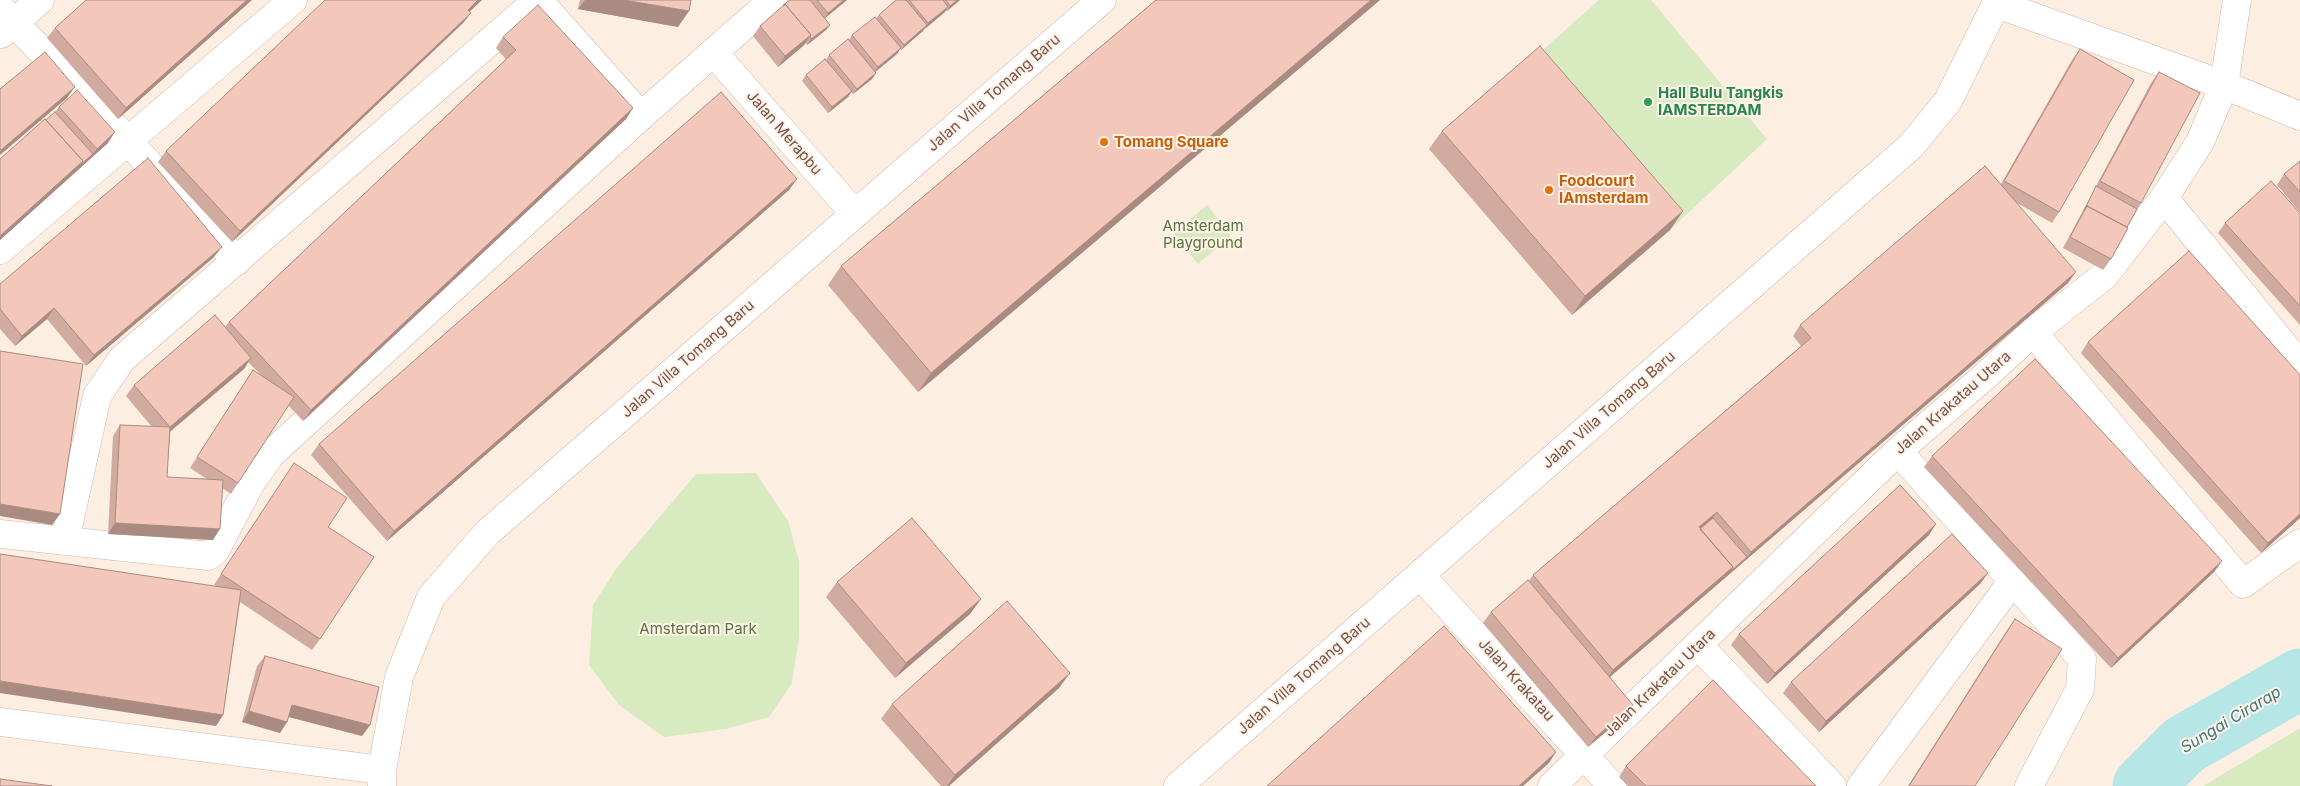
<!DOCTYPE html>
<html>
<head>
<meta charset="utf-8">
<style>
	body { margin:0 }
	canvas { display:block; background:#fdeee2 }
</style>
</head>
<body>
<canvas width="2300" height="786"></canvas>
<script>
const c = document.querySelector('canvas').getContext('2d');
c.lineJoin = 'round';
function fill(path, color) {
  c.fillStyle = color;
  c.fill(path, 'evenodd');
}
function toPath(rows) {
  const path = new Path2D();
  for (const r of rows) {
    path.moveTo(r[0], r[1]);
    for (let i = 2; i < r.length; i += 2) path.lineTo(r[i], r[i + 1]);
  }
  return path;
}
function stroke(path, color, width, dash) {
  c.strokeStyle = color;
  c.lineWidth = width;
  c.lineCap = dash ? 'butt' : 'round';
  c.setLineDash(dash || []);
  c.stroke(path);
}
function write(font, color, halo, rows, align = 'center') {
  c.font = font + ' Inter,sans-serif';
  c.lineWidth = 4;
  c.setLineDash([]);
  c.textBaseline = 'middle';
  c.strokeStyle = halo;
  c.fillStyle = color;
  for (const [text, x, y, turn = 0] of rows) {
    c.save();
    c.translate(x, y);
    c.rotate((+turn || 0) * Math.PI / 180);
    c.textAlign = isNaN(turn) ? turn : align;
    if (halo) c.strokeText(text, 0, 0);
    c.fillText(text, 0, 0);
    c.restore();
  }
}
fill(toPath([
	[1599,0,1651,0,1767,139,1670,230,1527,64],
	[1207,205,1231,236,1198,264,1173,233],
	[756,473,788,521,799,561,799,637,792,683,769,717,725,729,664,737,619,705,589,665,593,605,618,566,696,474],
	[2300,728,2300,786,2203,786]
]), '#d8eac0');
stroke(toPath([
	[2143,786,2184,745,2300,679]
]), '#b6e7e6', 61);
const minor = toPath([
	[538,0,641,116],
	[1997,4,2224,85,2300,116],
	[0,8,129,142,237,261],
	[1,34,40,0],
	[713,52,855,214],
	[2164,198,2300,365],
	[0,250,293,0],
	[2033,332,2243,584,2300,543],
	[1898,451,2082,659,2080,689,2029,786],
	[0,534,208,556,215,551,250,484,271,454,641,116,773,0],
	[65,541,97,396,122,359,538,0],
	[1420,575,1612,786],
	[1699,646,1832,786],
	[0,722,382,770],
	[382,786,382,770,399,677,431,597,488,532,1102,0],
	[1178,786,1911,146,1948,101,1998,0],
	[1552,786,1898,451,1984,377,2033,332,2105,275,2164,198,2200,142,2224,85,2237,0],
	[1861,786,2012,582]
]);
stroke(minor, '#d0b6ac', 29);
stroke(minor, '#fff', 28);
fill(toPath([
	[86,0,252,0,118,119,47,38,55,28],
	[580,0,691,0,678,27,578,9],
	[790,0,847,0,825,18,830,25,826,30,807,45,806,43,803,46,778,67,753,36,760,26],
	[896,0,960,0,947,11,946,10,924,29,923,31,899,50,897,54,875,72,876,73,872,79,853,94,851,92,848,97,828,113,802,81,806,75,826,60,829,55,849,40,852,35,876,18,879,15],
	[1156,0,1380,0,918,392,828,285,841,266],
	[470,12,471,13,463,23,232,242,158,162,166,151],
	[503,37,633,108,626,119,303,421,288,405,231,494,222,488,213,540,108,534,113,436,120,425,152,427,126,396,134,385,225,327,229,322,506,59,496,48],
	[248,362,262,376,253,370,190,468,207,479,167,477,170,432,244,369],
	[2080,49,2059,212,2052,223,2017,203,2068,283,1610,677,1626,715,1588,747,1483,623,1491,612,1529,581,1533,575,1801,346,1793,336,1800,325,2001,184,2072,60],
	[2159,72,2141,203,2137,209,2111,259,2103,270,2063,248,2151,83],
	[59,107,108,143,0,240,46,120,55,112],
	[1442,131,1683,211,1670,230,1572,315,1429,149],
	[2300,161,2300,212,2277,185,2284,174],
	[797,179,789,190,387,541,311,455,319,444],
	[2300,213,2300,325,2218,233,2225,223],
	[214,257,86,366,47,319,15,346,0,329,0,284],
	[2088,342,2300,375,2300,518,2261,553,2081,353],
	[1932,456,2222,561,2214,572,2111,668,1924,467],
	[294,463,328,527,320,639,312,650,240,602,223,715,216,726,216,586,214,585],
	[1929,535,1767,684,1731,645,1739,634],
	[1988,573,1980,584,1819,732,1783,693,1791,682],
	[837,582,981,599,970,614,895,678,826,597],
	[2015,619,1975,786,1908,786,2007,630],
	[265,656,370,725,362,736,289,717,287,722,280,733,242,722,257,666],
	[1059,688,949,786,941,786,881,719,892,704],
	[1626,766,1816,786,1628,786,1619,777]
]), '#d1ab9f');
fill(toPath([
	[247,0,252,0,118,119,126,108],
	[478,0,482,0,460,21,468,10],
	[585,0,623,0,689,11,678,27,578,9],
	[844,0,847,0,824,19,828,13],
	[957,0,960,0,947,11,950,6],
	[1371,0,1380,0,918,392,931,373],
	[948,7,945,12,925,29,928,23],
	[471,13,463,23,232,242,240,231],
	[830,25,826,30,807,45,811,39],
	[927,25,923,31,900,51,904,45],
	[811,35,803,46,778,67,785,56],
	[901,48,897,54,874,73,878,67],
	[876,73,872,79,853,94,857,89],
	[75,87,67,98,0,155,0,151,1,150],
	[852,91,848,97,828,113,832,107],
	[633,108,626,119,303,421,311,410],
	[115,132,108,143,0,240,0,236,83,161,93,154,97,149],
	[797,179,789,190,387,541,394,531],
	[1683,211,1670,230,1572,315,1585,296],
	[222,247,214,257,86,366,94,355],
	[2076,272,2068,283,1605,681,1613,670,1733,567,1747,557,1751,552],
	[54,308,47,319,15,346,22,336],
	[251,358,244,369,162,438,170,427],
	[0,504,60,514,52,525,0,516],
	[1717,512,1709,523,1697,534,1699,527],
	[2300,514,2300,518,2261,553,2268,543],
	[115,523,220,529,213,540,108,534],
	[1936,524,1929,535,1767,684,1775,673],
	[2222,561,2214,572,2111,668,2118,658],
	[1988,573,1980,584,1819,732,1826,721],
	[981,599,970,614,895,678,906,663],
	[1070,673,1059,688,949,786,947,786,955,775],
	[0,681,223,715,216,726,0,693],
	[292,705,370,725,362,736,285,716],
	[1633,705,1626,715,1588,747,1596,737],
	[249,711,287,722,280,733,242,722],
	[1556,752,1549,763,1523,786,1519,786]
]), '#aa8b82');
const building = toPath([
	[86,0,247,0,126,108,55,28,86,0],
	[325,0,478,0,468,10,471,13,240,231,166,151,325,0],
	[623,0,691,0,689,11,623,0],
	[790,0,810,0,830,25,811,39,810,37,811,35,785,4,784,6,783,5,790,0],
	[817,0,844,0,828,13,817,0],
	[896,0,906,0,927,25,904,45,879,15,896,0],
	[909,0,943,0,948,7,928,23,909,0],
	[946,0,957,0,950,6,946,0],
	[1156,0,1371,0,931,373,841,266,1156,0],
	[785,4,811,35,785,56,760,26,785,4],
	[538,5,633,108,311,410,229,322,516,50,503,37,538,5],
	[875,17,901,48,878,67,852,35,875,17],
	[848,39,876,73,857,89,829,55,848,39],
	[1540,46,1683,211,1585,296,1442,131,1540,46],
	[2080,49,2134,80,2059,212,2004,181,2080,49],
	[45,52,75,87,1,150,0,149,0,89,45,52],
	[825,59,852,91,832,107,806,75,825,59],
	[2159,72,2200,93,2141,203,2100,181,2159,72],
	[77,90,115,132,97,149,59,107,77,90],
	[721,92,797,179,394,531,319,444,721,92],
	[55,112,93,154,79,166,83,161,46,120,55,112],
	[45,119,83,161,0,236,0,159,45,119],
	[148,158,222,247,94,355,54,308,22,336,0,309,0,284,148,158],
	[2300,161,2300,192,2284,174,2300,161],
	[1985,166,2076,272,1751,552,1717,512,1699,527,1733,567,1613,670,1533,575,1811,338,1800,325,1985,166],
	[2271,181,2300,213,2300,306,2225,223,2271,181],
	[2096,186,2137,209,2127,227,2087,206,2084,211,2096,186],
	[2087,206,2128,228,2111,259,2070,237,2087,206],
	[2189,251,2300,375,2300,514,2268,543,2088,342,2189,251],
	[215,315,251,358,170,427,134,385,215,315],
	[0,351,83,364,60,514,0,504,0,351],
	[2035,359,2222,561,2118,658,1932,456,2035,359],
	[253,370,294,397,238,483,197,457,253,370],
	[120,425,170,427,167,477,223,480,220,529,115,523,120,425],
	[294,463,347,498,328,527,374,557,320,639,221,574,294,463],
	[1900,485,1936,524,1775,673,1739,634,1900,485],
	[912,518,981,599,906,663,837,582,912,518],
	[1713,518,1747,557,1730,572,1733,567,1700,529,1713,518],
	[1952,534,1988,573,1826,721,1791,682,1952,534],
	[0,554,241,590,223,715,0,681,0,554],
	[1528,580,1633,705,1596,737,1491,612,1528,580],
	[1007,601,1070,673,955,775,892,704,1007,601],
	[2015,619,2062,649,1975,786,1909,786,2015,619],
	[1444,626,1556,752,1519,786,1267,786,1444,626],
	[265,656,379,687,370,725,292,705,287,722,249,711,265,656],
	[1713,680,1816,786,1646,786,1626,766,1713,680],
	[0,779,52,786,0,786,0,779]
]);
fill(building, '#f3c7b9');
stroke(building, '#aa8b82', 1);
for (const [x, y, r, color] of [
	[1648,102,5,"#2e9e5b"],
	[1104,142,5,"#e8710a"],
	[1549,190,5,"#e8710a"]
]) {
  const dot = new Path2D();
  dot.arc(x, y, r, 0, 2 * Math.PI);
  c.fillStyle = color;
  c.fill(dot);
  stroke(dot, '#fff3e9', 2);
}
write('15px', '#755148', '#fff3e9', [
	["Jalan Villa Tomang Baru",994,93,-41],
	["Jalan Merapbu",784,133,49],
	["Jalan Villa Tomang Baru",688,359,-41],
	["Jalan Krakatau Utara",1953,403,-41],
	["Jalan Villa Tomang Baru",1609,410,-41],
	["Jalan Villa Tomang Baru",1304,676,-41],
	["Jalan Krakatau",1516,680,48],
	["Jalan Krakatau Utara",1660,683,-44]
]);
write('bold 15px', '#27864d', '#fff3e9', [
	["Hall Bulu Tangkis",1658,93],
	["IAMSTERDAM",1658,110]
], 'left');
write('bold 15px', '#c56008', '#fff3e9', [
	["Tomang Square",1114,142],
	["Foodcourt",1559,181],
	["IAmsterdam",1559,198]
], 'left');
write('15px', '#57753d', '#fff3e9', [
	["Amsterdam",1203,226],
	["Playground",1203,243],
	["Amsterdam Park",698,629]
]);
write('italic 16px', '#3c7a7b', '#fff3e9', [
	["Sungai Cirarap",2231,720,-31]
]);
</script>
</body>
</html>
